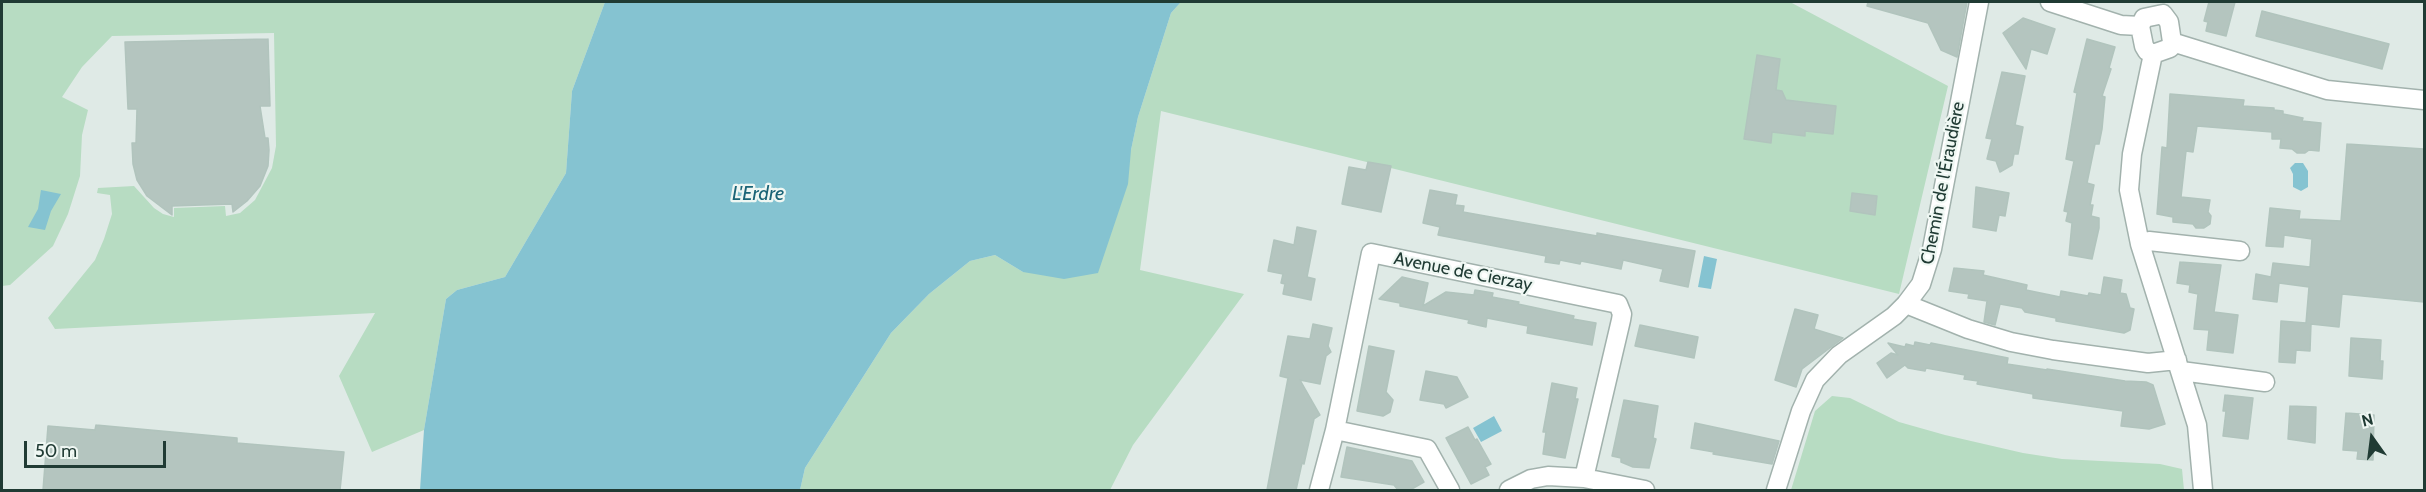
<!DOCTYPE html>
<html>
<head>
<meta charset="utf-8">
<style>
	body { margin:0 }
	#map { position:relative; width:2426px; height:492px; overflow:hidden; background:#dfeae6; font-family:Cabin,sans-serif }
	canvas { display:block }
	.frame { position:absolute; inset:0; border:3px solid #203b34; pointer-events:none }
	.north { position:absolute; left:2342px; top:408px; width:60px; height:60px; -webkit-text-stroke:4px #eff7f3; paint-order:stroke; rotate:346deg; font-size:16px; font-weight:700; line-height:24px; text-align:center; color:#203b34 }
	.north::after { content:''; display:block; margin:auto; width:21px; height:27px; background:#203b34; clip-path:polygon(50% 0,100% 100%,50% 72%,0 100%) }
	.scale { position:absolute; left:24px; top:441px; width:142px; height:27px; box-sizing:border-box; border:3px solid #203b34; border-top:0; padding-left:8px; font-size:18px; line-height:21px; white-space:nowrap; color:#203b34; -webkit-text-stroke:4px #eff7f3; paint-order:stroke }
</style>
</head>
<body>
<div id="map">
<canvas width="2426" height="492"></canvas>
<div class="frame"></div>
<div class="north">N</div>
<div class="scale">50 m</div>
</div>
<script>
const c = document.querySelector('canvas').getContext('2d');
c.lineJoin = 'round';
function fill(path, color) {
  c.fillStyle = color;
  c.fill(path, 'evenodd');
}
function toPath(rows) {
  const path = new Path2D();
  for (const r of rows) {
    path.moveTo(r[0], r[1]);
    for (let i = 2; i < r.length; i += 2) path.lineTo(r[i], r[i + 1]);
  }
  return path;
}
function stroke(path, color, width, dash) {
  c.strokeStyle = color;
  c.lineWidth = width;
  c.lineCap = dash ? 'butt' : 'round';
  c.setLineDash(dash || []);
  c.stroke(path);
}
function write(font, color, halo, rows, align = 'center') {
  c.font = font + ' Cabin,sans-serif';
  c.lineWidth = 4.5;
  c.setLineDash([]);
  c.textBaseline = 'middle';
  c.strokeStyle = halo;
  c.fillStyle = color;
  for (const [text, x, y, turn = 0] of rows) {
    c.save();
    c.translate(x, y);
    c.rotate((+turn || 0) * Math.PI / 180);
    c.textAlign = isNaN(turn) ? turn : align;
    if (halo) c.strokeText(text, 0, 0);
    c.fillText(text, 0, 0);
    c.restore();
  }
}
fill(toPath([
	[2,2,605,2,572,91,566,173,505,277,457,290,446,299,424,430,372,452,339,376,375,313,55,329,48,318,95,260,104,239,112,214,110,195,97,193,98,188,134,186,154,208,163,214,174,217,174,208,225,206,226,216,240,213,255,200,272,168,276,146,274,33,112,36,82,67,62,97,88,110,82,135,80,176,68,214,53,246,10,285,2,286],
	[1181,2,1790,2,1948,86,1899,294,1161,111,1140,270,1244,294,1133,445,1110,490,800,490,805,468,891,333,929,294,970,261,995,255,1023,272,1131,150,1138,117,1171,13],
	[1832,396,1850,398,1899,422,1945,435,2023,453,2062,459,2160,464,2182,469,2184,490,1791,490,1815,411]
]), '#b7dcc2');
fill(toPath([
	[605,2,1181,2,1171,13,1138,117,1131,150,1128,184,1098,273,1064,279,1023,272,995,255,970,261,929,294,891,333,805,468,800,490,420,490,424,430,446,299,457,290,505,277,566,173,572,91],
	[2295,163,2303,163,2308,171,2308,187,2301,191,2293,187,2293,174,2290,168],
	[41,190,61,194,51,211,45,230,28,227,38,209],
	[1704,256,1717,259,1711,289,1698,287],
	[1494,416,1502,431,1481,442,1473,428]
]), '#85c3d1');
const building = toPath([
	[1868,2,1967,2,1957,57,1941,50,1928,23,1867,6,1868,2],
	[2209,2,2235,2,2226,36,2206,31,2208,22,2204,21,2209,2],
	[2262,11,2389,44,2382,69,2256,36,2262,11],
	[2023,18,2055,29,2047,54,2031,49,2026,69,2003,33,2023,18],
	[268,39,270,106,260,106,265,138,268,138,269,150,268,166,260,186,247,201,233,212,232,204,172,206,172,215,147,196,137,180,133,164,132,143,136,143,137,109,128,109,125,42,268,39],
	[2087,39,2115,47,2109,68,2111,69,2102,96,2105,97,2102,129,2099,144,2095,144,2087,183,2094,185,2090,205,2093,205,2091,216,2099,218,2099,228,2092,259,2069,255,2072,223,2066,221,2068,212,2064,211,2074,161,2066,159,2077,93,2074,92,2087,39],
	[1757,55,1780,59,1776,90,1782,91,1786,100,1836,106,1833,134,1805,131,1805,136,1772,132,1771,143,1744,139,1757,55],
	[2002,72,2025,76,2015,125,2023,127,2018,154,2014,154,2012,165,2000,172,1996,161,1987,159,1992,139,1986,138,2002,72],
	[2170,94,2244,100,2243,106,2274,108,2274,110,2283,111,2283,114,2303,118,2302,121,2321,123,2319,151,2309,150,2305,153,2297,153,2292,149,2280,148,2281,139,2272,139,2272,132,2197,126,2193,152,2186,151,2181,197,2210,200,2208,212,2211,216,2210,224,2204,228,2196,228,2193,224,2173,222,2173,217,2157,214,2162,147,2167,148,2170,94],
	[2347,144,2424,149,2424,302,2342,294,2339,327,2311,324,2310,351,2296,350,2295,363,2279,362,2281,321,2306,323,2309,287,2279,283,2277,302,2253,299,2256,274,2271,277,2273,263,2310,267,2312,239,2284,235,2283,247,2266,246,2270,208,2300,211,2299,219,2341,221,2347,144],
	[1368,162,1391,166,1381,212,1342,204,1349,167,1366,170,1368,162],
	[1976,187,2009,193,2005,216,1999,215,1996,231,1973,227,1976,187],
	[1430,190,1457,195,1455,205,1464,206,1463,212,1597,236,1597,233,1695,251,1688,287,1660,281,1663,269,1623,260,1621,269,1581,261,1580,264,1560,260,1559,264,1545,262,1546,256,1438,235,1440,227,1423,223,1430,190],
	[1852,193,1877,196,1875,215,1850,211,1852,193],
	[1297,227,1316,231,1307,277,1315,279,1311,300,1283,294,1285,284,1281,283,1283,274,1268,271,1274,240,1294,245,1297,227],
	[2180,262,2221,265,2214,312,2238,315,2233,353,2207,350,2209,330,2194,329,2198,294,2189,292,2190,285,2177,283,2180,262],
	[1954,268,1984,271,1983,275,2027,285,2026,290,2060,297,2061,291,2088,296,2089,293,2101,295,2104,277,2122,280,2120,293,2126,294,2130,308,2134,309,2130,330,2124,333,2056,321,2056,318,2025,312,2022,308,2000,304,1995,325,1984,322,1987,301,1968,298,1969,294,1949,291,1954,268],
	[1402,277,1428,283,1423,306,1446,292,1474,295,1475,290,1493,293,1492,297,1519,302,1518,304,1574,316,1573,319,1596,323,1592,345,1527,333,1528,326,1487,318,1486,327,1468,323,1469,320,1400,306,1400,303,1379,299,1402,277],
	[1795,309,1818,315,1814,329,1843,338,1802,369,1796,387,1775,380,1795,309],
	[1313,324,1332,328,1328,346,1331,352,1326,356,1320,384,1300,380,1320,415,1314,419,1304,464,1302,463,1296,490,1267,490,1288,378,1280,376,1288,336,1310,339,1313,324],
	[1640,325,1698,337,1694,358,1635,346,1640,325],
	[2351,338,2381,340,2380,361,2383,361,2382,379,2349,376,2351,338],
	[1915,342,1930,345,1931,343,2008,358,2007,364,2047,370,2047,369,2125,381,2146,382,2153,385,2165,424,2149,429,2121,426,2123,411,2033,398,2033,394,1977,384,1978,381,1964,379,1965,375,1926,368,1925,371,1908,368,1905,365,1887,378,1877,363,1891,353,1898,355,1888,343,1905,347,1906,344,1914,346,1915,342],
	[1369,346,1394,351,1386,392,1393,400,1390,412,1383,416,1357,411,1369,346],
	[1426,371,1457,377,1468,397,1446,408,1444,404,1420,400,1426,371],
	[1552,383,1577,388,1575,399,1578,399,1565,458,1543,454,1546,432,1543,432,1552,383],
	[2225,395,2253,398,2248,439,2223,436,2226,411,2223,411,2225,395],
	[1624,400,1658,406,1653,438,1656,439,1649,468,1633,467,1621,462,1621,458,1612,456,1624,400],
	[2290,406,2316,407,2315,443,2288,439,2290,406],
	[2346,413,2374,415,2373,460,2357,459,2358,451,2343,450,2346,413],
	[1695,423,1779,441,1772,464,1713,454,1714,452,1691,448,1695,423],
	[96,425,237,438,237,443,344,452,340,490,43,490,48,426,95,430,96,425],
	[1468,427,1475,440,1477,439,1491,464,1485,467,1489,475,1471,484,1446,438,1468,427],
	[1347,447,1412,461,1424,482,1410,490,1398,490,1394,485,1341,477,1347,447]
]);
fill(building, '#b4c5bf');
stroke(building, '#b1c4bd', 1.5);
const minor = toPath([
	[2050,2,2121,25,2140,26],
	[2163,14,2169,22,2172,42,2170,48,2153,54,2147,51,2144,46,2140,26,2144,18,2163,14],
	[2172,42,2327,90,2424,100],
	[2153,54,2132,154,2129,190,2140,244,2197,425,2203,490],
	[2140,244,2149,241,2240,251],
	[1906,304,1968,329,2011,342,2053,350,2148,363,2177,360],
	[2181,371,2265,382],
	[1335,430,1427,449,1450,490],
	[1319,490,1335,430,1371,253,1618,304,1622,314,1621,320,1584,478],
	[1509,490,1531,479,1548,476,1584,478,1645,490],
	[1776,490,1801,411,1815,380,1839,355,1894,316,1906,304,1921,284,1932,249,1979,2]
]);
stroke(minor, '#a2b2ad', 21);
stroke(minor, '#fff', 18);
write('18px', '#203b34', '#eff7f3', [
	["Chemin de l'Éraudière",1943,183,-79],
	["Avenue de Cierzay",1463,272,11]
]);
write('italic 20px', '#1a6477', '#eff7f3', [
	["L'Erdre",758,194]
]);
</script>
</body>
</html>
